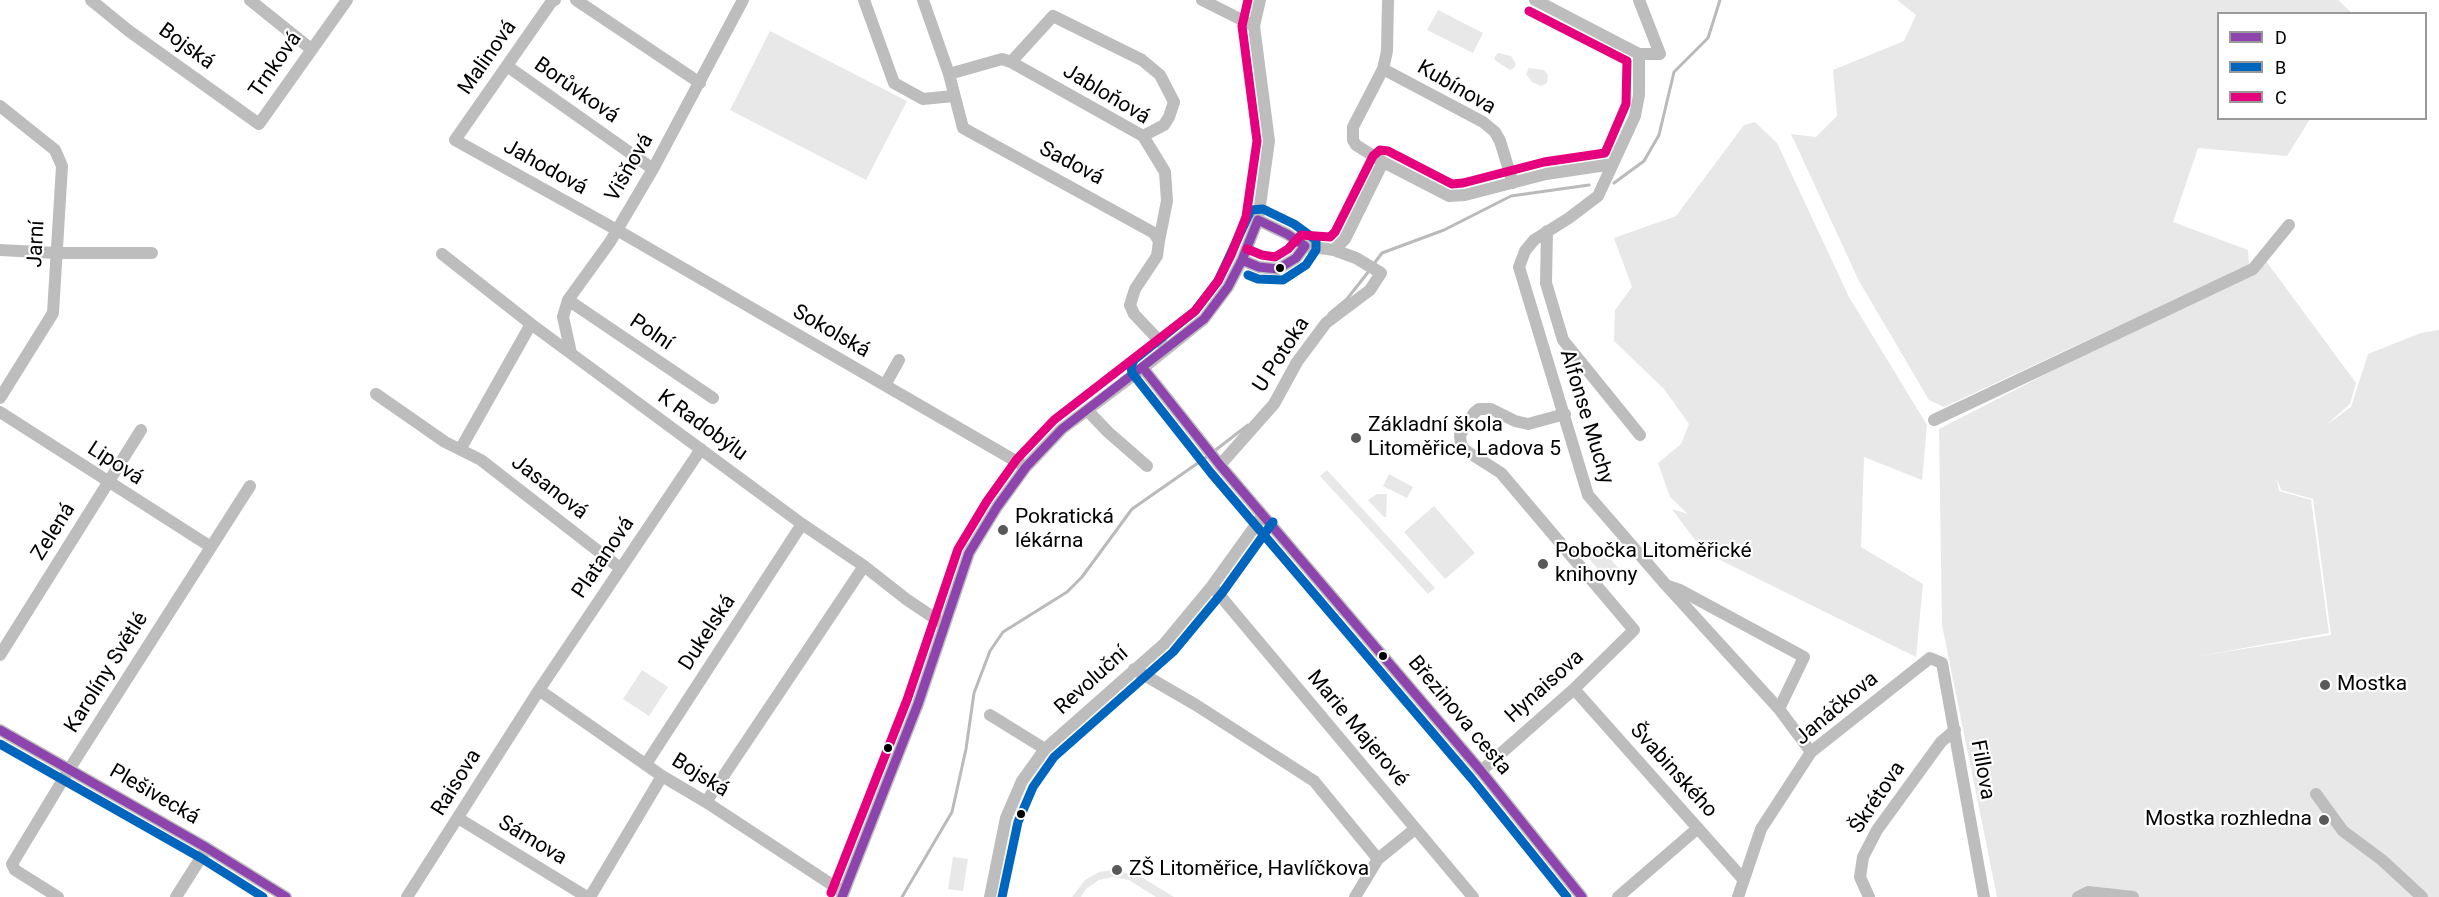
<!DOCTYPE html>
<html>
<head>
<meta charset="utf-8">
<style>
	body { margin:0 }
	#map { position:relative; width:2439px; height:897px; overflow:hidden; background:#fff; font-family:Roboto,sans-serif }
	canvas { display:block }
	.legend { position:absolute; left:2217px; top:12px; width:210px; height:108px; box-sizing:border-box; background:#fff; border:2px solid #999; margin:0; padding:8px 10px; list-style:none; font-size:18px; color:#000 }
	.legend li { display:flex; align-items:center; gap:12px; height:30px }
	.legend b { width:30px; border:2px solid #999 }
</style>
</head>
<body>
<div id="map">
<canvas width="2439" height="897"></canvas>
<ul class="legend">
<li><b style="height:8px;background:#8e44ad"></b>D</li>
<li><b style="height:8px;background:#0065bd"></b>B</li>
<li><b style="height:8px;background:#e5007d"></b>C</li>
</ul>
</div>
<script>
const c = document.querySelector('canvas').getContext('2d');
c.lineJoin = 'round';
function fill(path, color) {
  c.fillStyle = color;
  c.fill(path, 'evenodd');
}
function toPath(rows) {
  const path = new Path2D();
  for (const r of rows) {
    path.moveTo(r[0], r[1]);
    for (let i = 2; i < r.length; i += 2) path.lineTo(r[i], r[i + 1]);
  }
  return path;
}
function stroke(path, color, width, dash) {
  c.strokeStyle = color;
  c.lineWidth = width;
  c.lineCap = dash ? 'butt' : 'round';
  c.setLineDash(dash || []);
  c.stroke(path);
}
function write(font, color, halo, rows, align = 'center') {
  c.font = font + ' Roboto,sans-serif';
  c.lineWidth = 4.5;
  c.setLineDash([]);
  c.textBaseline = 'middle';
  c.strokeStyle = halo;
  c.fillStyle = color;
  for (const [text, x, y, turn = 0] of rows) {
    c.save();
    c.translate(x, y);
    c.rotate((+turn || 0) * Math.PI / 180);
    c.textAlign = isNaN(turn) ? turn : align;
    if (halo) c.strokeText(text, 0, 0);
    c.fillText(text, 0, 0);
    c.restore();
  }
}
fill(toPath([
	[1897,0,2338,0,2352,13,2218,14,2218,118,2310,119,2287,156,2198,148,2173,222,2248,250,2249,265,1944,407,1929,400,1859,281,1791,134,1816,137,1837,116,1833,70,1904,41,1916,15],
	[1438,10,1483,33,1473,53,1427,30],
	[770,31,907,101,866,180,730,110],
	[1498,53,1511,56,1516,64,1514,68,1510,70,1496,61,1494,58],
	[1529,68,1544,70,1548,75,1547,83,1541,86,1532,82,1526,74],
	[1755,122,1777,143,1849,297,1927,425,1922,480,1864,457,1861,547,1923,584,1916,657,1704,552,1672,509,1688,514,1670,497,1658,463,1681,444,1689,424,1664,389,1614,341,1615,310,1632,287,1614,238,1676,216,1744,125],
	[2266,261,2356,383,2350,404,2325,426,2351,407,2368,354,2421,333,2439,330,2439,897,1997,897,1942,625,1939,429],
	[2277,479,2281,490,2313,499,2331,635,2193,657,2329,633,2311,500,2279,491],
	[1327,470,1435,588,1428,594,1320,476],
	[1389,474,1413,487,1407,498,1383,486],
	[1377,494,1387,494,1386,517,1384,517,1368,500],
	[1434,506,1475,553,1445,579,1404,532],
	[1598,545,1621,571,1609,582,1586,555],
	[642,670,668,687,649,716,623,699],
	[953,857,968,859,963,891,948,889],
	[1112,870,1138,875,1174,897,1156,897,1129,880,1113,877,1099,880,1086,889,1081,897,1072,897,1085,880,1099,872]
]), '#e8e8e8');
stroke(toPath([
	[1614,183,1644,161,1659,135,1674,72,1708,38,1720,0],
	[1373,265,1382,253,1444,230,1511,196,1589,185],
	[1329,314,1347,299,1369,271],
	[1213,452,1248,425],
	[902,897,952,812,966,749,974,693,990,651,1003,632,1067,592,1082,577,1132,509,1208,456]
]), '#bababa', 3);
stroke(toPath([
	[91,0,129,31,259,124,347,0],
	[250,0,311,49],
	[555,0,552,1,455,140,617,230,1026,467],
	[576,0,700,83],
	[864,0,894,83,923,99,954,96],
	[923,0,949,74,963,128,1154,233,1159,241,1157,256,1135,289,1130,305,1134,314,1167,349],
	[1202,0,1254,26],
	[1388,0,1387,51,1383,69,1353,127,1353,140,1356,145,1383,162,1449,196,1465,195,1546,174,1613,164],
	[1535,0,1639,54,1660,54,1639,0],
	[1639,54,1639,95,1635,116,1598,196,1569,218,1534,240,1525,251,1519,267,1588,495,1666,585,1779,709,1811,752],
	[1011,62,1053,16,1142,60,1160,75,1174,102,1169,117,1164,125,1143,136],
	[507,66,653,169],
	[1383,69,1483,122,1495,132,1500,141,1513,183],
	[949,74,1002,59,1011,62,1143,136,1165,172,1167,201,1159,241],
	[0,106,55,150,62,166,53,313,0,398],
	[1258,220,1287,234,1305,246,1334,250,1345,239,1383,162],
	[1547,231,1546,283,1563,340,1640,435],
	[0,250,57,253,152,253],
	[442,254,531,324,802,524,864,566,906,599,943,624],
	[1242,260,1259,267,1278,269,1296,258,1305,246],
	[568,300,713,398],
	[571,353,563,317,568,300,610,242,653,169,743,0],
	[1143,368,1220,465,1481,771,1582,897],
	[885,385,899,360],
	[376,394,445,442,481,460,620,568],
	[1087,410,1108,432,1147,466],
	[0,412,211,547],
	[1934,420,2253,269,2289,225],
	[461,448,531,324],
	[1220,465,1274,404,1297,362,1326,323,1370,290,1381,273,1356,258,1334,250],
	[1212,586,1473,897],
	[1668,586,1680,590,1804,657,1779,709],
	[0,655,141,430],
	[1134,669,1196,705,1314,781,1378,859],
	[1574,689,1743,879],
	[539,690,662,776,706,802,843,892],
	[990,715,1045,749],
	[0,730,207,848,286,897],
	[646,764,802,524],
	[1481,771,1574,689,1634,630,1501,473,1465,450,1461,445,1460,435,1474,413,1479,409,1491,409,1515,421,1528,424,1565,414],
	[2316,794,2343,831,2382,860,2422,897],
	[706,802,864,566],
	[458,818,587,897],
	[58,897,15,870,12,864,70,768,250,486],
	[176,897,207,848],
	[407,897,539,690,701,449],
	[590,897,662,776],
	[842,897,918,704,969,553,997,507,1026,467,1062,429,1143,368,1204,319,1228,287,1242,260,1258,220,1269,141,1254,26,1260,0],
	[990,897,1006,818,1022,781,1045,749,1164,644,1212,586,1263,515],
	[1355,897,1378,859,1415,829],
	[1618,897,1698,828],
	[1738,897,1761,829,1811,752,1930,658,1942,663,1984,897],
	[1869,897,1860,877,1863,857,1877,830,1941,742,1955,730],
	[2078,897,2088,892,2133,897]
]), '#bdbdbd', 12);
stroke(toPath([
	[1258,220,1287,234,1305,246,1296,258,1278,269,1259,267,1242,260,1258,220],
	[1143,368,1220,465,1481,771,1582,897],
	[0,730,207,848,286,897],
	[842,897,918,704,969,553,997,507,1026,467,1062,429,1204,319,1228,287,1242,260]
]), '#8e44ad', 9);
stroke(toPath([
	[1248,275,1258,279,1283,280,1306,265,1316,250,1316,240,1294,224,1263,209,1251,210,1218,281,1195,311,1134,360,1131,367,1132,373,1211,473,1472,779,1567,897],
	[0,744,201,858,263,897],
	[1002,897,1018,822,1033,787,1054,757,1173,652,1222,593,1273,522]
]), '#0065bd', 9);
stroke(toPath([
	[1247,249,1262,255,1275,257,1288,249,1301,235,1330,237,1335,232,1373,156,1380,150,1388,151,1452,184,1463,183,1544,162,1605,153,1626,104,1627,61,1529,11],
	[831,893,907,700,958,549,987,501,1017,459,1054,420,1195,311,1218,281,1231,255,1246,217,1257,141,1242,26,1248,0]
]), '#e5007d', 9);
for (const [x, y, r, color] of [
	[1280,268,5,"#000"],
	[1356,438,6,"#595959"],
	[1003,530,6,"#595959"],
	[1543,564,6,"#595959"],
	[1383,656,5,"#000"],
	[2325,685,6,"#595959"],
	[888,748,5,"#000"],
	[1021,814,5,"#000"],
	[2324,820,6,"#595959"],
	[1117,870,6,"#595959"]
]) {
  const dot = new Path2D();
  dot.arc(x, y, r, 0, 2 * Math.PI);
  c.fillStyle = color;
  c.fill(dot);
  stroke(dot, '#fff', 2);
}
write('21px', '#000', '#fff', [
	["Bojská",186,47,36],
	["Malinová",488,58,-55],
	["Trnková",276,65,-55],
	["Kubínova",1456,88,30],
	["Borůvková",576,91,35],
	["Jabloňová",1106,95,31],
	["Sadová",1071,164,28],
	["Jahodová",545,168,29],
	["Višňová",630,168,-60],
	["Jarní",37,244,-87],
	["Sokolská",831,332,30],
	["Polní",651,333,34],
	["U Potoka",1282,355,-57],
	["Alfonse Muchy",1586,417,73],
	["K Radobýlu",702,426,36],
	["Lipová",115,464,33],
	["Jasanová",549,488,38],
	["Zelená",54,532,-58],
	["Platanová",604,558,-56],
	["Dukelská",708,633,-57],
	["Karolíny Světlé",107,673,-58],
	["Revoluční",1092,681,-42],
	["Hynaisova",1545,687,-42],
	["Janáčkova",1837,709,-40],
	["Březinova cesta",1459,716,50],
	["Marie Majerové",1357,729,50],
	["Fillova",1982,770,80],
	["Švabinského",1673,771,48],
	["Bojská",700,776,32],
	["Raisova",457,783,-58],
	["Plešivecká",154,795,30],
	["Škrétova",1878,798,-56],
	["Sámova",532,841,31]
]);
write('21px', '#000', '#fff', [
	["Základní škola",1368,426],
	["Litoměřice, Ladova 5",1368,450],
	["Pokratická",1015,518],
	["lékárna",1015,542],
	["Pobočka Litoměřické",1555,552],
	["knihovny",1555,576],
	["Mostka",2337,685],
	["Mostka rozhledna",2312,820,"right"],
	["ZŠ Litoměřice, Havlíčkova",1129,870]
], 'left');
</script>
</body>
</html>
